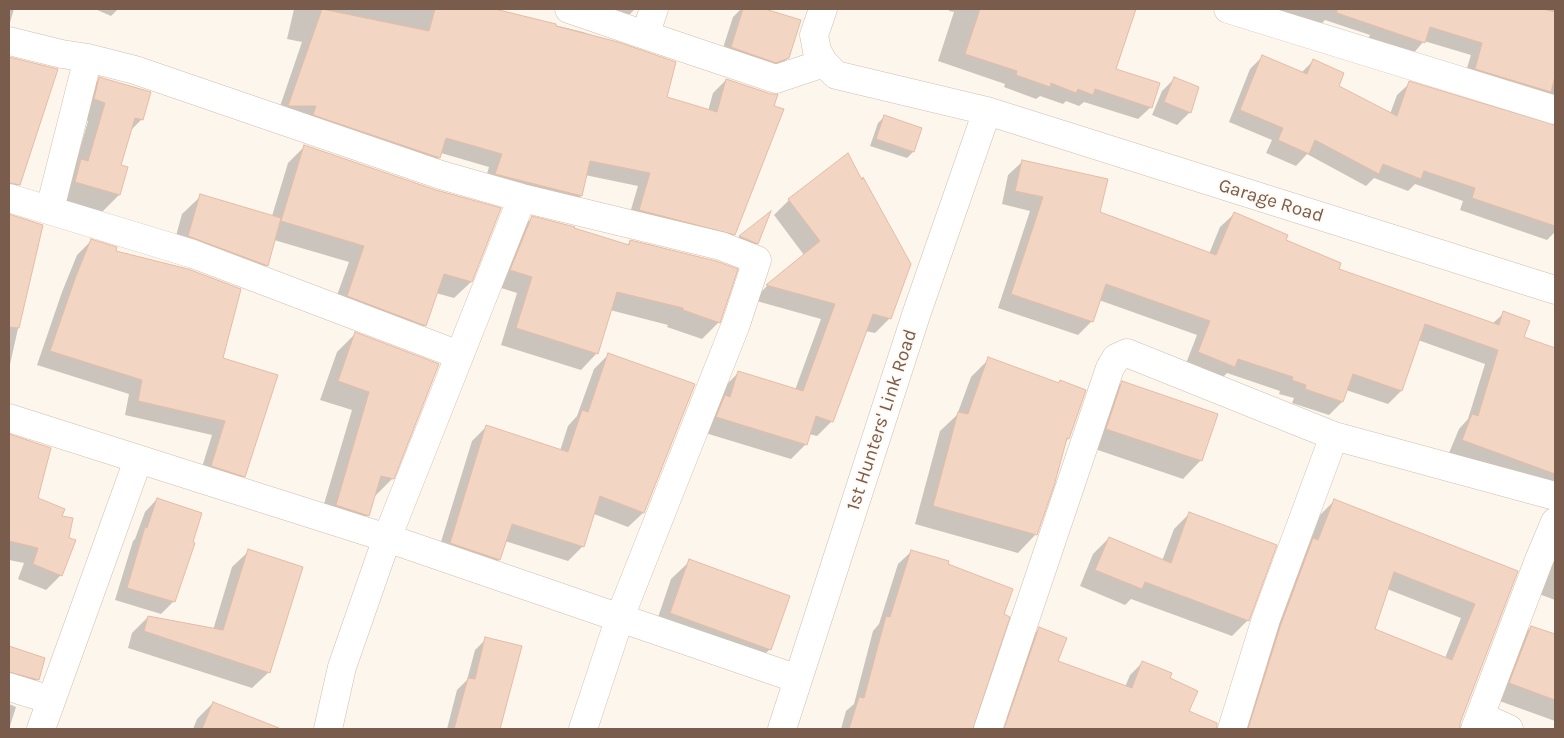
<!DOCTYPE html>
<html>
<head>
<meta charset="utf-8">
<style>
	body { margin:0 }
	#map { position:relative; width:1564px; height:738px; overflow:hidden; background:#fdf6ec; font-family:Karla,sans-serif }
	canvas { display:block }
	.frame { position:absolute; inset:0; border:10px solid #7a5c4d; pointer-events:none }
</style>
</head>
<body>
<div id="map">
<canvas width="1564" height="738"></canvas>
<div class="frame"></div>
</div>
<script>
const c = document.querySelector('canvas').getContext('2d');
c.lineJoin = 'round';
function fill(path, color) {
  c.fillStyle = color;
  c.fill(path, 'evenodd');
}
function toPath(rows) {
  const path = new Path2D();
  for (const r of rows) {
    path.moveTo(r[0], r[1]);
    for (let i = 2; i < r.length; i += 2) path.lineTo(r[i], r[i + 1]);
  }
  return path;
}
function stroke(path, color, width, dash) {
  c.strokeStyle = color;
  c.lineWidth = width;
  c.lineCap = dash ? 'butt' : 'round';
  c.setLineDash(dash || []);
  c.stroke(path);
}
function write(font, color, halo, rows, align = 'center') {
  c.font = font + ' Karla,sans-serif';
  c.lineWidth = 4;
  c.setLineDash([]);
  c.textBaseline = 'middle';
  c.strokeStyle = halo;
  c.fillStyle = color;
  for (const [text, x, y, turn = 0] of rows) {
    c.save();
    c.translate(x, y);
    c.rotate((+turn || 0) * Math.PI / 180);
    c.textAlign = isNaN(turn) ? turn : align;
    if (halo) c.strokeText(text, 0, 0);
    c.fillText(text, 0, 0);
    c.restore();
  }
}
fill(toPath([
	[9,9,14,9,9,26],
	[95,9,118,9,111,16],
	[294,9,489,9,583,32,675,63,666,98,708,111,713,93,726,80,734,234,721,247,627,223,638,186,585,175,581,196,568,209,483,187,489,167,441,153,439,158,426,171,276,118,302,42,287,39],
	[588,9,635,9,622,22],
	[741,9,761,9,799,21,788,58,775,71,719,60,733,17],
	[949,9,1135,9,1114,69,1151,107,1138,119,1084,102,1079,106,1066,101,1063,104,1040,96,1036,99,1004,87,1005,84,938,61,954,12,949,11],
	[1233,9,1555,9,1555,114,1463,81,1471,55,1424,41,1412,55,1368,40,1370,35,1325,20,1312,34],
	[1262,57,1301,73,1313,61,1337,87,1390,114,1397,95,1410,83,1550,126,1555,126,1555,232,1547,240,1460,210,1463,201,1415,184,1408,191,1374,178,1366,186,1307,154,1296,166,1266,153,1272,140,1229,122,1250,69],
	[9,58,57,70,19,184,9,195],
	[100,78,142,119,130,131,120,165,119,195,101,213,57,200,74,169,88,121,76,118,81,97],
	[1174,79,1190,112,1177,125,1152,115,1162,91],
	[884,117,913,152,907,158,870,146,878,123],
	[305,146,471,282,454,298,436,293,425,325,409,342,331,312,349,262,274,240,267,265,248,283,171,254,182,214,201,196,272,216,288,163],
	[848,155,890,318,875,333,865,331,832,421,817,436,809,434,806,444,791,459,702,432,723,388,738,373,795,390,821,319,753,300,767,286,804,255,774,215,789,200],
	[1022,162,1099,213,1209,254,1220,227,1234,214,1337,269,1492,324,1504,313,1523,337,1555,350,1555,483,1449,453,1459,429,1468,419,1485,364,1418,340,1401,391,1388,404,1346,390,1342,402,1329,415,1292,403,1294,398,1279,394,1280,391,1227,373,1220,380,1185,366,1197,335,1099,300,1092,321,1078,335,998,308,1030,211,1002,204,1008,175],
	[768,215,757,243,744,256,727,249,739,237],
	[9,216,41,225,9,369],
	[532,218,627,245,630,242,719,322,702,339,667,327,668,325,610,310,597,353,581,370,501,345,517,293,495,286,515,234],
	[91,241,114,251,222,358,244,476,230,490,198,480,212,435,125,415,129,394,37,365,62,292,77,255],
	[355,334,392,479,373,498,368,515,350,534,318,524,352,410,320,400,337,352],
	[609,354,694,385,643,513,628,527,594,514,583,546,568,561,505,541,499,560,484,574,436,558,472,441,487,426,560,451,568,426,577,416,594,369],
	[989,359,1059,384,1085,391,1068,439,1064,443,1036,534,1018,553,915,524,940,431,957,415,971,377],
	[1122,382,1201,460,1183,479,1089,447,1104,401],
	[9,439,37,499,61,517,61,575,46,590,18,579,24,563,9,560],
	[157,499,174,601,161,614,115,600,133,541,135,539,145,512],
	[1334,501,1517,572,1459,723,1459,729,1239,729,1298,554,1309,544,1320,515],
	[1387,589,1461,618,1445,658,1374,629],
	[1190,513,1248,620,1232,636,1131,599,1125,605,1080,586,1093,554,1109,538,1162,561,1174,529],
	[249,551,269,672,252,688,128,648,132,633,148,617,213,630,232,567],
	[912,551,946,565,1002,615,970,729,841,729,846,711,854,704,873,631,879,624,898,564],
	[1555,551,1555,600,1539,594],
	[690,561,770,649,752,667,653,632,671,579],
	[1531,627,1555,636,1555,721,1494,699,1515,643],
	[1039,629,1056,661,1125,687,1130,675,1143,662,1168,679,1187,712,1216,724,1216,729,1028,729,1029,726,1001,717,1026,642],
	[486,639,521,647,499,729,447,729,457,690,467,680,475,650],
	[9,649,44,659,38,679,26,690,9,685],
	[213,703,279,729,193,729,197,719],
	[9,704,16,707,9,729]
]), '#0003');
const building = toPath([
	[322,9,429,31,435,9,495,9,556,24,556,26,618,42,676,62,667,97,717,112,726,79,771,94,778,94,774,106,784,109,735,235,639,210,650,173,590,161,582,196,495,174,502,154,446,138,440,158,313,115,316,106,288,106,322,9],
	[743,9,765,9,801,20,789,58,776,63,731,47,743,9],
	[980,9,1136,9,1116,69,1160,83,1152,108,1095,89,1093,95,1078,89,1076,93,1051,83,1050,87,1016,75,1017,71,965,54,980,9],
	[1337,9,1543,9,1555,12,1555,76,1551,92,1475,69,1482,43,1430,27,1425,43,1337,13,1337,9],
	[1262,55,1307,74,1313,59,1344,73,1339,86,1397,116,1409,81,1555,125,1555,226,1472,198,1475,188,1424,171,1421,179,1383,164,1379,174,1315,140,1309,154,1278,140,1283,128,1240,110,1262,55],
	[9,57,58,69,20,185,9,183,9,57],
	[99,77,151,92,143,120,135,118,121,165,128,167,120,195,75,182,81,159,88,161,105,103,94,99,99,77],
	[1174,77,1199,87,1191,113,1164,102,1174,77],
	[884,115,922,128,914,152,876,139,884,115],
	[304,145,436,190,501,208,472,282,444,274,426,326,347,296,364,246,281,221,304,145],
	[848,153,862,180,863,177,911,264,891,319,873,314,833,422,816,416,807,445,716,417,725,395,730,397,738,371,803,391,835,304,766,285,820,241,788,199,848,153],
	[1022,160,1108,179,1100,212,1216,255,1234,212,1288,235,1286,240,1341,263,1339,269,1499,325,1503,311,1530,321,1524,337,1555,348,1555,474,1462,440,1472,414,1478,416,1498,350,1425,324,1402,391,1353,374,1343,402,1305,389,1306,385,1292,380,1293,377,1238,359,1235,367,1198,352,1210,321,1106,284,1093,322,1011,294,1043,197,1015,191,1022,160],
	[200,194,281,218,268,266,188,236,200,194],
	[771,211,758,244,739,236,771,211],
	[9,214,43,225,19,328,9,327,9,214],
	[532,216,575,227,574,228,629,245,630,240,716,261,738,269,720,323,683,310,683,308,617,292,598,354,516,328,532,277,510,270,532,216],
	[91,239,117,247,116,251,188,269,241,289,223,358,278,375,245,477,211,466,225,421,138,401,142,380,50,351,76,276,91,239],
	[355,332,439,364,394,479,381,476,369,516,336,505,369,392,338,381,355,332],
	[608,353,695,384,644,513,600,496,584,547,512,524,500,560,450,543,486,425,568,452,582,410,588,412,608,353],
	[988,357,1059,383,1060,380,1086,390,1069,439,1067,438,1054,486,1037,535,933,506,958,412,968,414,988,357],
	[1122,381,1218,414,1202,461,1106,429,1122,381],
	[9,434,51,448,38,498,65,509,62,516,73,518,69,538,76,540,62,576,33,564,38,548,9,541,9,434],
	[157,498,202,513,193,542,195,543,175,602,127,588,145,527,147,528,157,498],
	[1334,499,1518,571,1460,723,1460,729,1248,729,1281,624,1313,538,1318,540,1334,499],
	[1394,572,1475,604,1452,660,1375,629,1394,572],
	[1189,512,1277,545,1249,621,1145,582,1142,589,1095,570,1109,537,1171,563,1189,512],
	[248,549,303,567,270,673,144,631,148,616,223,630,248,549],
	[911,550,949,561,948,564,1013,589,1004,614,1010,617,973,729,849,729,859,697,864,698,886,616,890,617,911,550],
	[689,559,790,596,771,650,670,613,689,559],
	[1531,626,1555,634,1555,700,1509,683,1531,626],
	[1039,627,1067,638,1058,661,1132,688,1142,661,1172,673,1170,678,1198,691,1189,711,1217,723,1217,729,1004,729,1039,627],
	[485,637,522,646,500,729,454,729,468,678,475,679,485,637],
	[9,646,45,658,39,680,9,672,9,646],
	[213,702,279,728,278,729,202,729,213,702]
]);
fill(building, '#f3d5c3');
stroke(building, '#e6bba3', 1);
const street = toPath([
	[569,9,645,35,654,9],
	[823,9,814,35,817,51,824,63,836,75,987,111,1555,290],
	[1228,9,1555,110],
	[645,35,776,79,824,63],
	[9,41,62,54,88,58,135,70,441,175,522,198,721,246,757,260,736,324,620,617,583,729],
	[9,198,193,254,459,355],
	[50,209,88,58],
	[9,418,387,538,798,679],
	[1334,436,1555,496],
	[9,687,51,700],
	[1480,716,1509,729],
	[41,729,138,460],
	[328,729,342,667,387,538,522,198],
	[782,729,916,315,987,111],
	[988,729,1110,368,1116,358,1127,353,1334,436,1266,619,1232,729],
	[1475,729,1539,560,1555,522]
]);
stroke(street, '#d1beb0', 29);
stroke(street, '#fff', 28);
write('19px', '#7a5c4d', '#fffaf3', [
	["Garage Road",1271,201,17],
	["1st Hunters' Link Road",882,420,-72]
]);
</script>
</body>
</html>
